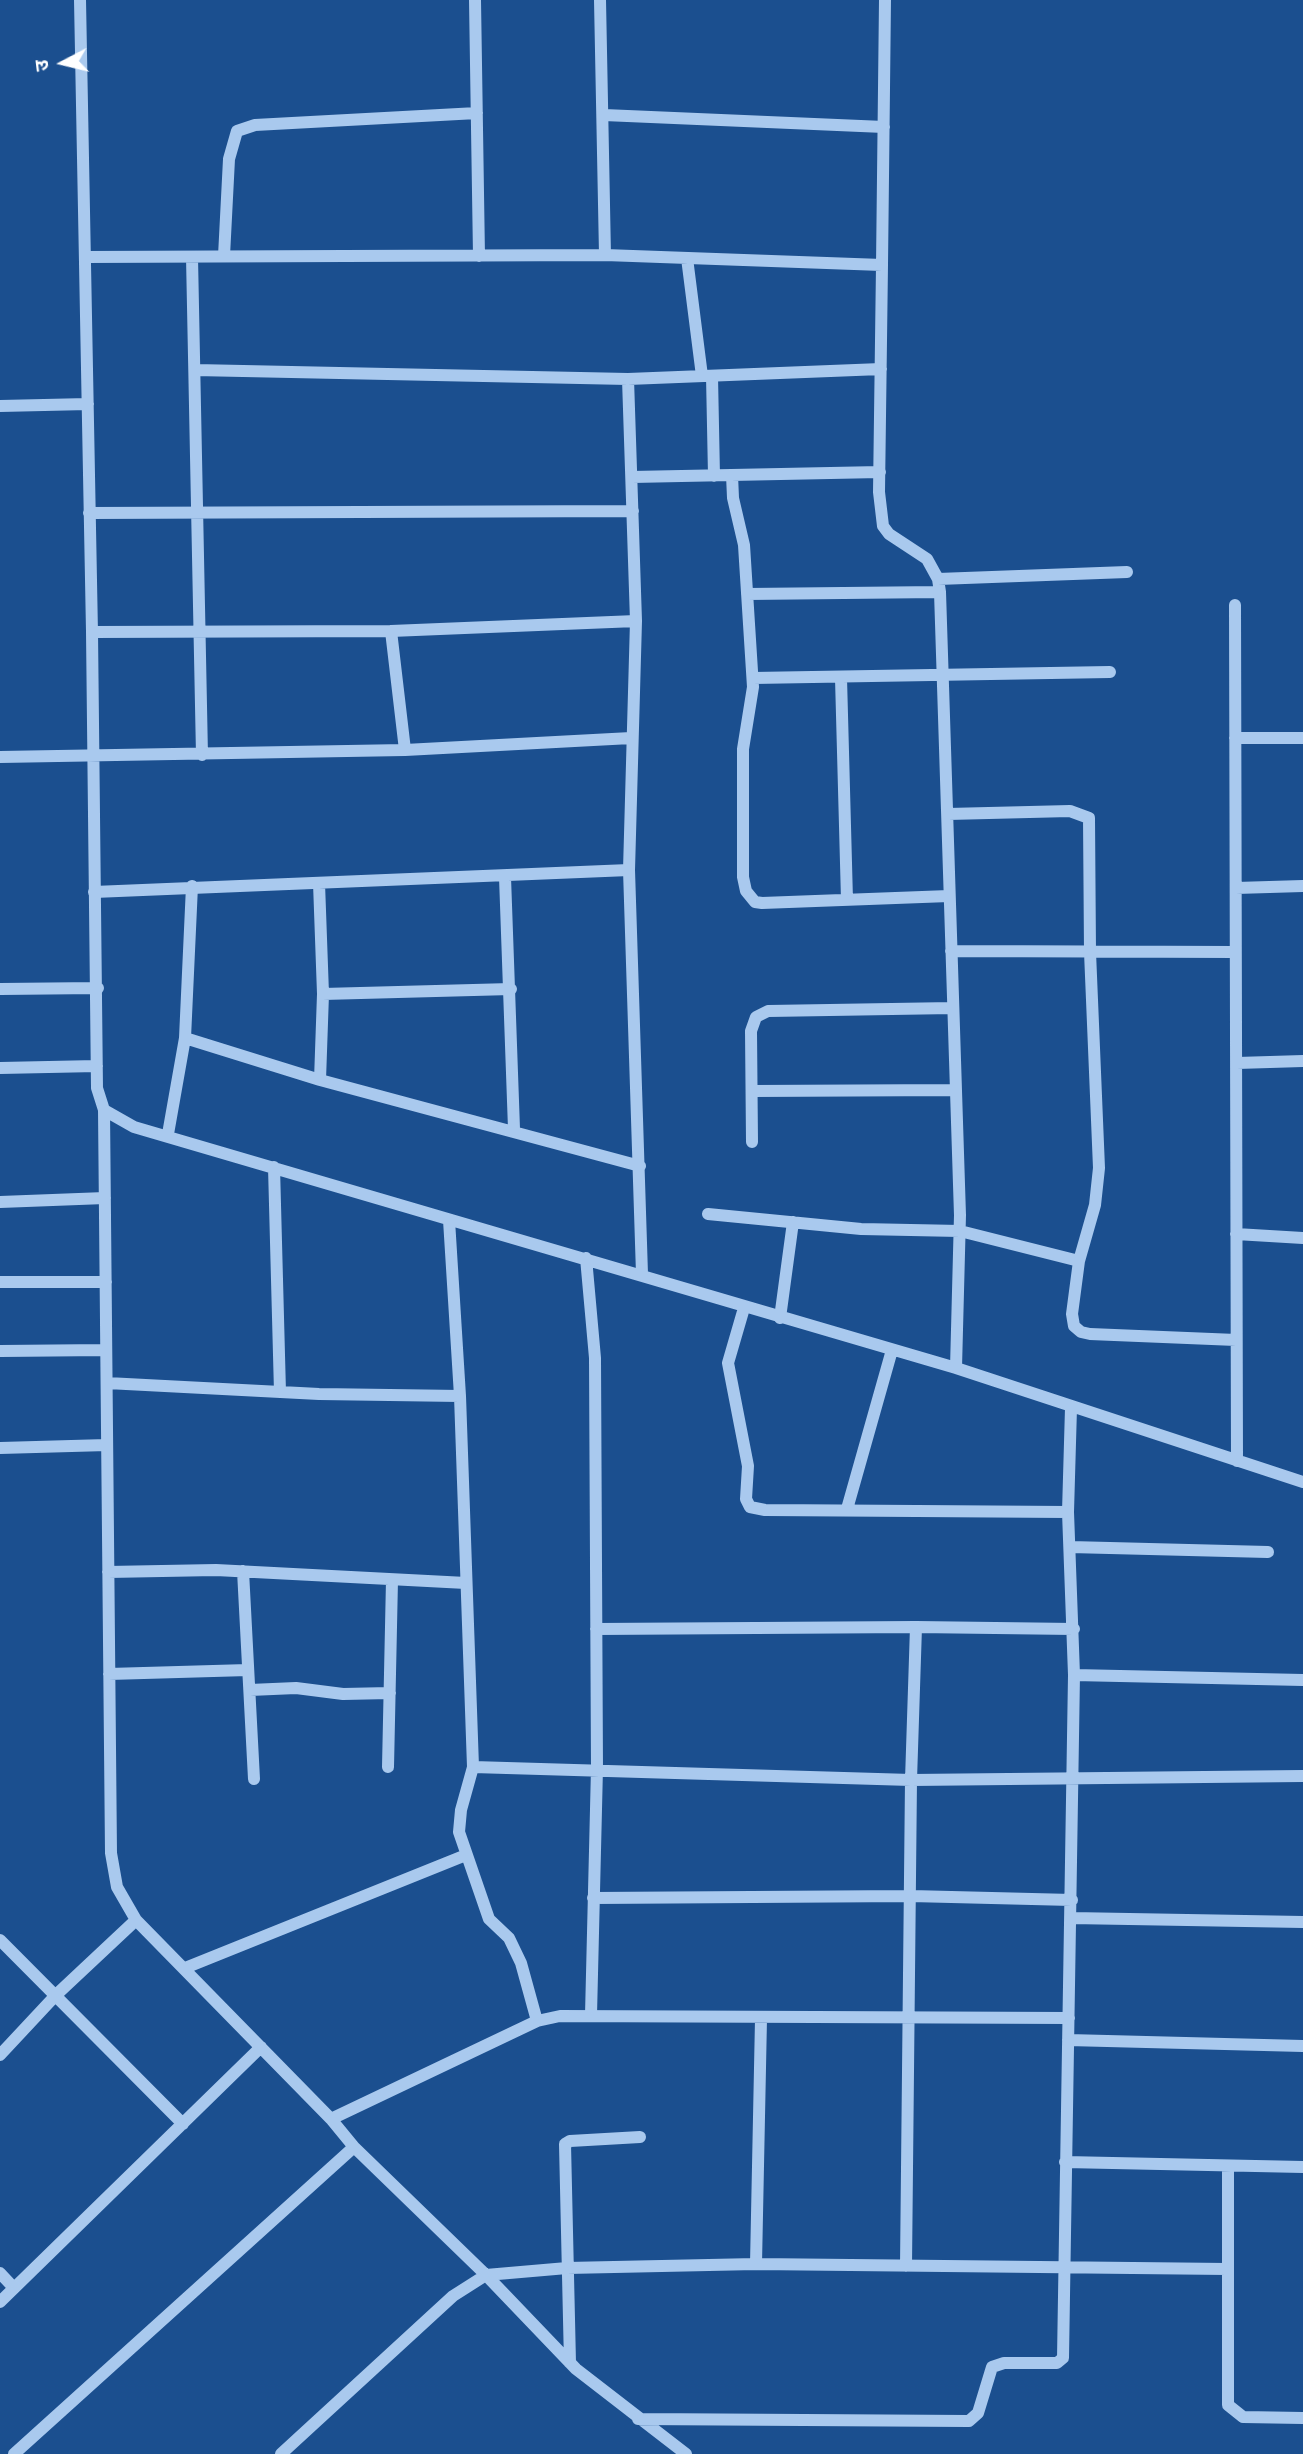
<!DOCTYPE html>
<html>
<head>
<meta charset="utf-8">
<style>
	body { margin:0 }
	#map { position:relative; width:1303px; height:2454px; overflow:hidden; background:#1b4f8f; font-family:Jost,"Noto Sans Devanagari",sans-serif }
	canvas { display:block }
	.north { position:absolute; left:28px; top:28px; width:70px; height:70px; -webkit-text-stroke:5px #1b4f8f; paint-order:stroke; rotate:263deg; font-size:19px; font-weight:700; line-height:28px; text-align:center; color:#fff }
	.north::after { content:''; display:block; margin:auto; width:24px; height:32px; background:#fff; clip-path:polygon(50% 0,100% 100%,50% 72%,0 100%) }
</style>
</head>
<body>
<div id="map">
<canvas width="1303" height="2454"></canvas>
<div class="north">उ</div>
</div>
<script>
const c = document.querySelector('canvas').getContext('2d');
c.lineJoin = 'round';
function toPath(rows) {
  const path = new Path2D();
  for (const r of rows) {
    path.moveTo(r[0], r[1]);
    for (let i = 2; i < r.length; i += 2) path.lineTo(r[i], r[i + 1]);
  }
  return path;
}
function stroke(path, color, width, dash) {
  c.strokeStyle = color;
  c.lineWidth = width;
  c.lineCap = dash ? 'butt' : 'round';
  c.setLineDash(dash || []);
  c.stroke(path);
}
stroke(toPath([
	[80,0,92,632,97,1088,104,1110,134,1127,956,1368,1303,1482],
	[475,0,479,256],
	[600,0,605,255],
	[604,115,884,127],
	[224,256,229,159,237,131,255,125,477,113],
	[85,257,605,255,882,265,885,0],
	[192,257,202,755],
	[687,258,702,376],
	[882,265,879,492,883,526,889,534,927,559,938,579,940,592,960,1215,956,1368],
	[195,370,628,379,881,369],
	[712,376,714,476],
	[628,379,636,621,629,870,642,1274],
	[0,406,88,404],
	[732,475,733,498,744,545,753,687,743,749,743,877,746,891,755,902,762,903,949,896],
	[632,477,880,472],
	[89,513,633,511],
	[938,579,1127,572],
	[747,594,940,592],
	[1235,605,1237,1461],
	[391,631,405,750],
	[92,632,391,631,636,621],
	[753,678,1110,672],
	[841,678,847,900],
	[1235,738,1303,738],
	[0,757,405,750,631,738],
	[948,814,1070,811,1089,818,1090,952,1099,1168,1095,1205,1079,1261,1072,1314,1074,1326,1081,1332,1090,1334,1236,1340],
	[505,877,514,1129],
	[319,883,323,994,320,1080],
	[1236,888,1303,886],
	[94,892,629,870],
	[951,951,1235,952],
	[0,989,98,988],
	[323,994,511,989],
	[185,1038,320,1080,640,1166],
	[1237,1063,1303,1061],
	[0,1068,97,1066],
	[752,1091,956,1090],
	[104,1110,111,1853,117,1887,136,1920,331,2119,354,2147,486,2275,576,2369,686,2454],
	[168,1134,185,1038,192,886],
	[752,1142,751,1031,756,1017,768,1011,953,1008],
	[274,1167,280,1392],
	[0,1202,105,1198],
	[708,1214,861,1229,960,1231,1079,1261],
	[449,1220,460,1396,473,1767,911,1780,1303,1776],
	[1236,1234,1303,1238],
	[586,1258,595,1358,597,1768,591,2015],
	[0,1282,106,1282],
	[744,1308,728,1363,748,1466,746,1499,750,1507,765,1510,1068,1512],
	[780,1318,793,1222],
	[0,1351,106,1350],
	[107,1383,319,1394,460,1396],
	[0,1448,107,1445],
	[847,1509,892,1350],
	[1070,1547,1268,1552],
	[243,1571,254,1779],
	[108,1572,216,1570,466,1583],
	[596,1629,916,1627,1074,1629],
	[109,1674,248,1670],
	[1074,1675,1303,1680],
	[250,1690,296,1688,343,1694,390,1693],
	[388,1767,392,1580],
	[473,1767,461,1810,459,1832,489,1919,509,1938,521,1963,537,2021],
	[593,1898,911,1896,1072,1900],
	[1071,1918,1303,1922],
	[0,1940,183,2124],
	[185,1968,466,1855],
	[1068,2040,1303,2046],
	[0,2055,56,1995,136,1920],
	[331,2119,537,2021,560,2016,1069,2018],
	[1065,2162,1303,2167],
	[1228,2166,1228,2405,1243,2417,1303,2418],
	[756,2264,761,2019],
	[906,2266,911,1780,916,1627],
	[0,2273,14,2288],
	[0,2302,261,2047],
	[570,2363,565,2144,570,2141,640,2137],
	[638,2419,969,2421,978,2413,992,2367,1004,2363,1057,2363,1063,2358,1074,1675,1068,1512,1071,1408],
	[14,2454,354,2147],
	[281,2454,453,2296,486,2275,567,2268,756,2264,1227,2269]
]), '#a9c9ee', 12);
</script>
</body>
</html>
